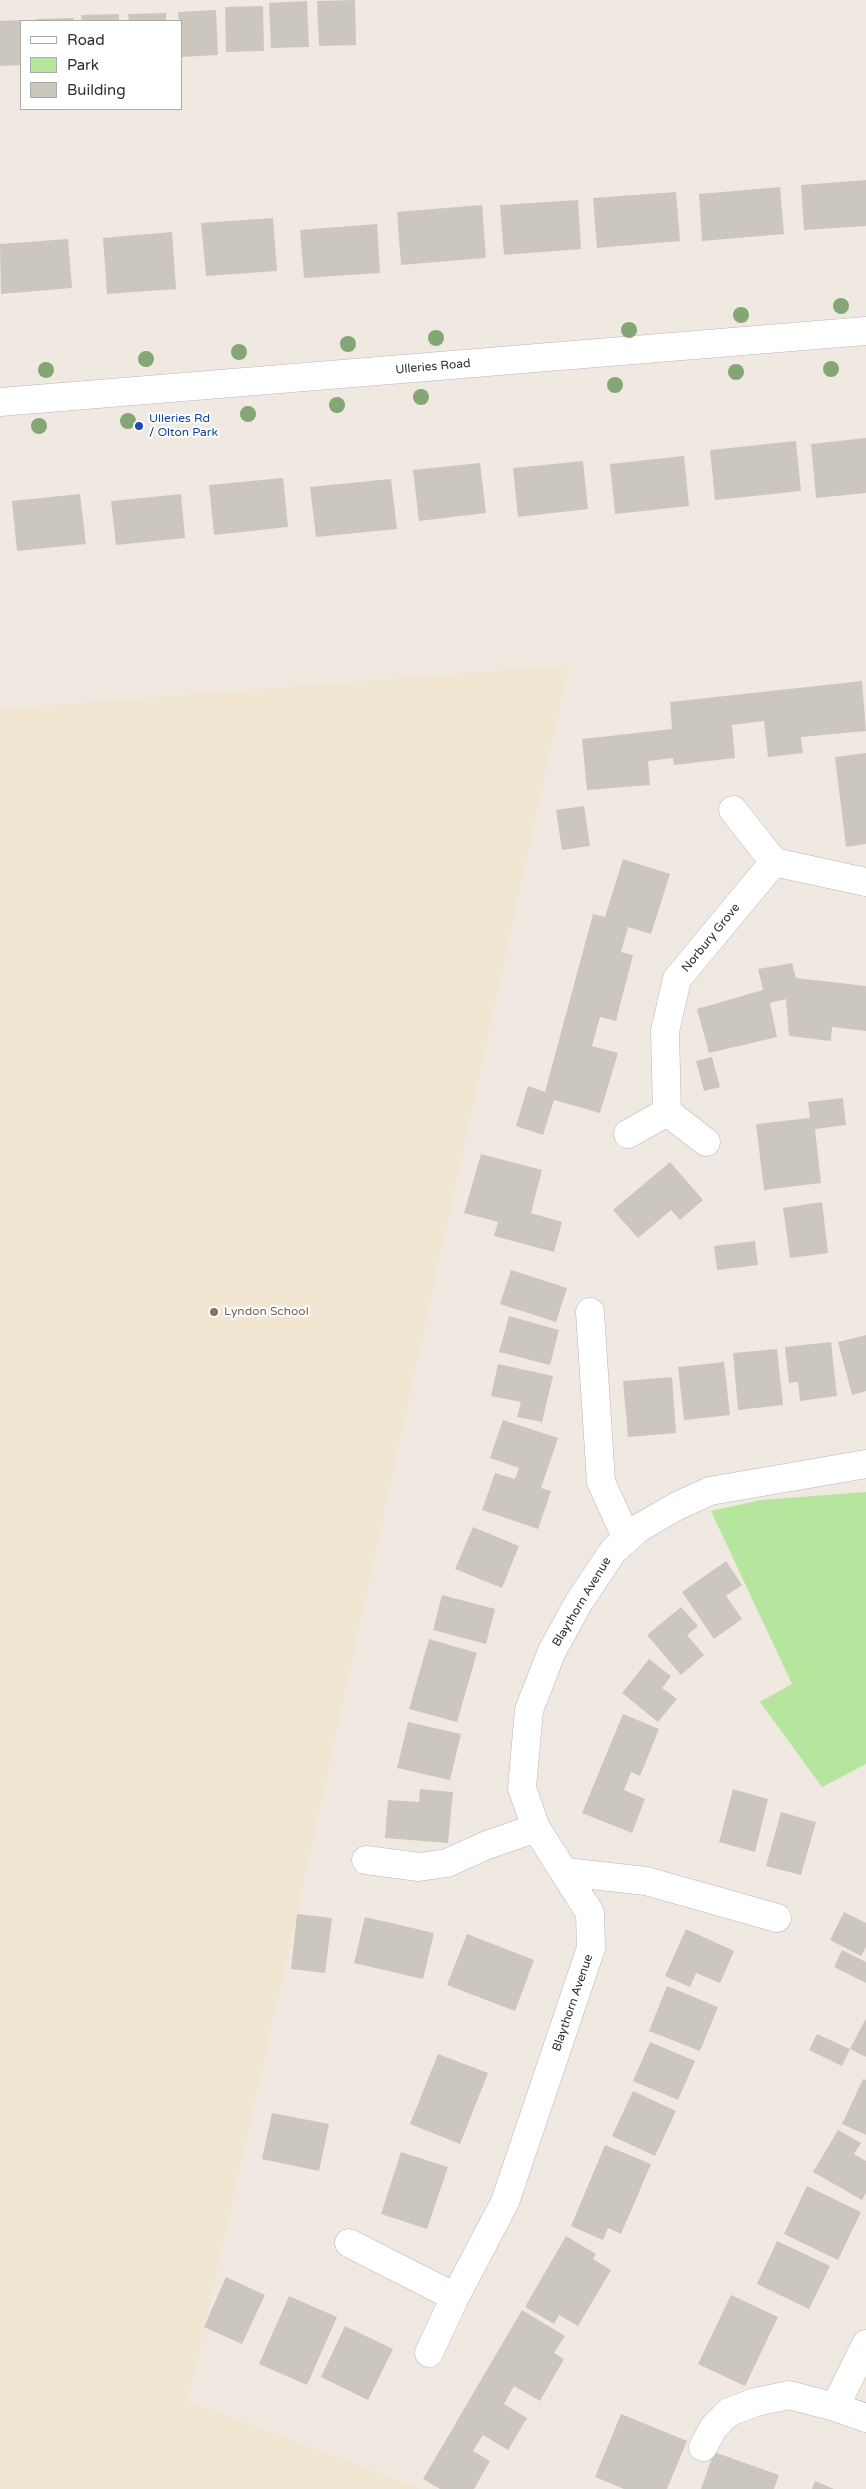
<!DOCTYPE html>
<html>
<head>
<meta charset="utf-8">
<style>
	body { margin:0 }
	#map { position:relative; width:866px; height:2489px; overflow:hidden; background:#efe9e1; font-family:"Varela Round",sans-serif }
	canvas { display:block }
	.legend { position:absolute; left:20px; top:20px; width:162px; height:90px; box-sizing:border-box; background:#fff; border:1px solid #ababab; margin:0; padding:6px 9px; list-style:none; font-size:15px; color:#2e2e2e }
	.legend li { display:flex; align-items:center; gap:10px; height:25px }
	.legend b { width:25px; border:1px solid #ababab }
</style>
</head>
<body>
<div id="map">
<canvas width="866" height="2489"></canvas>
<ul class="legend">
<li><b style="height:6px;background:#fff"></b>Road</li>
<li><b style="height:14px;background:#b6e59e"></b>Park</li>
<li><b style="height:14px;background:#cbc7bf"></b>Building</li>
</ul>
</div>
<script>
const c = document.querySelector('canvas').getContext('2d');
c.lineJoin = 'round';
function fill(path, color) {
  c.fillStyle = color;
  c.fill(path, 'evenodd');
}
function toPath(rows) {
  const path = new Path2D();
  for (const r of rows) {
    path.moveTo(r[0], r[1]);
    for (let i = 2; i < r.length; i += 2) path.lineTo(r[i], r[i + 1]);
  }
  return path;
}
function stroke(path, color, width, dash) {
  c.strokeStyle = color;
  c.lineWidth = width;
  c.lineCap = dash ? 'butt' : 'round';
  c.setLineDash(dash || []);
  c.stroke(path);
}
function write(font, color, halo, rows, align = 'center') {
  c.font = font + ' "Varela Round",sans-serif';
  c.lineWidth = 4;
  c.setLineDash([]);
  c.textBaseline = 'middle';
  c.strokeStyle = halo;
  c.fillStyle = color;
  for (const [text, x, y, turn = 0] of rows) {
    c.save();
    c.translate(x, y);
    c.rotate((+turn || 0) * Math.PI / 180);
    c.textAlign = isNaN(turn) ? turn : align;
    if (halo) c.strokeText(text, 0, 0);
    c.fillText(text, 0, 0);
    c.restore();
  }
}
fill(toPath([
	[569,665,297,1914,188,2401,422,2489,0,2489,0,709]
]), '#f0e6d1');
fill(toPath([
	[866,1492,866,1764,822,1787,760,1702,792,1684,711,1511,761,1500]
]), '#b6e59e');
fill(toPath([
	[355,0,356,45,319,46,317,1],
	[307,1,309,47,271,48,269,3],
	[263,6,264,51,226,52,225,7],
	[216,10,218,55,181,57,181,21,179,21,178,12],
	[166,13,166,21,129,21,128,14],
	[119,14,119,21,82,21,81,15],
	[74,18,74,21,36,21,36,19],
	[21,20,21,65,0,66,0,21],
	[866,180,866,226,804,230,801,185],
	[780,187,784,234,702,241,699,194],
	[676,192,680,241,597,248,593,198],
	[578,200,581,249,504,255,500,205],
	[482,205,486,258,401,265,397,212],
	[273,218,277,271,206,276,201,223],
	[377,224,380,273,304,278,300,230],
	[172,232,176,289,107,294,103,238],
	[68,239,72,288,1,294,0,244],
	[866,438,866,493,816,498,811,444],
	[796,441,801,491,715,500,710,450],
	[684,456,689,506,615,514,610,464],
	[583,461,588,509,518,517,513,468],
	[480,463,486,513,419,521,413,470],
	[283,478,288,527,214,535,209,485],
	[391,479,397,529,316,537,310,487],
	[80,494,86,544,17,551,12,501],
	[181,494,185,538,116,545,111,501],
	[862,681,866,731,801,737,803,753,768,757,764,721,732,725,735,758,674,765,673,758,648,761,650,785,587,790,582,739,672,729,670,702],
	[866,753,866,844,846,847,835,757],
	[584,806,590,846,562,850,556,810],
	[623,859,670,874,651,934,628,927,621,952,633,955,616,1021,600,1017,592,1046,618,1053,600,1113,554,1100,543,1135,516,1126,528,1086,545,1092,593,914,605,917],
	[792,963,796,978,866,986,866,1031,832,1027,831,1041,789,1036,786,999,770,1003,777,1037,709,1053,697,1009,763,990,758,969],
	[712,1057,720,1087,704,1091,696,1061],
	[843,1098,846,1125,815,1129,821,1183,764,1190,756,1124,810,1118,808,1102],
	[481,1154,542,1170,531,1213,562,1222,554,1252,494,1236,498,1222,464,1213],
	[670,1162,703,1200,680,1220,671,1210,638,1238,613,1210],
	[822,1202,828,1253,790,1258,783,1208],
	[755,1241,758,1265,717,1270,714,1246],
	[511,1270,567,1288,556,1322,500,1304],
	[509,1316,559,1330,550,1365,499,1352],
	[866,1335,866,1391,852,1395,838,1342],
	[831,1342,837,1396,800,1401,798,1382,789,1383,785,1347],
	[777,1349,783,1405,738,1410,733,1353],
	[724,1362,730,1415,684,1420,678,1367],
	[498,1364,553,1376,542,1422,517,1417,521,1402,491,1396],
	[672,1377,676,1433,628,1437,623,1381],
	[503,1420,558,1438,541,1488,551,1491,538,1529,482,1510,495,1473,515,1479,519,1468,490,1458],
	[473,1527,519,1546,502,1588,455,1569],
	[726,1561,742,1585,726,1596,742,1619,714,1639,682,1592],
	[442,1595,495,1609,486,1644,433,1630],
	[681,1607,698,1626,687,1635,704,1655,681,1675,647,1635],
	[429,1639,477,1653,457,1722,409,1709],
	[649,1659,671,1676,662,1688,677,1699,658,1722,622,1693],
	[623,1714,659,1729,640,1776,631,1772,624,1790,645,1799,632,1833,582,1813],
	[408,1722,461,1734,450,1780,397,1768],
	[420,1789,453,1792,448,1843,385,1838,388,1800,419,1802],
	[733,1789,768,1799,755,1852,719,1842],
	[781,1812,816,1822,801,1875,766,1866],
	[844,1912,866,1923,866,1947,861,1956,830,1940],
	[297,1914,332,1918,325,1973,291,1969],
	[365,1917,434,1933,423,1979,354,1963],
	[686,1929,734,1951,720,1983,696,1973,690,1987,665,1976],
	[467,1934,534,1960,515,2011,447,1985],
	[842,1950,866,1962,866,1983,834,1967],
	[667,1986,718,2007,700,2051,649,2031],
	[866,2018,866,2057,850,2049],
	[817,2034,850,2049,842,2066,809,2050],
	[650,2042,695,2061,678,2100,633,2081],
	[438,2054,488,2073,460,2144,410,2124],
	[863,2079,866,2080,866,2135,842,2124],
	[633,2091,676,2111,655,2156,612,2136],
	[272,2113,329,2124,319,2171,262,2159],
	[838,2130,861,2143,854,2154,866,2161,866,2193,862,2200,813,2172],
	[605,2145,651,2164,621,2234,608,2228,603,2240,571,2226],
	[401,2152,448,2167,427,2229,381,2214],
	[807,2186,861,2212,838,2260,784,2234],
	[566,2236,596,2254,593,2259,611,2270,578,2326,559,2315,554,2324,525,2307],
	[777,2241,830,2266,809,2309,757,2284],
	[226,2277,265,2295,242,2344,204,2327],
	[731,2295,778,2317,745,2386,698,2364],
	[289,2296,337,2317,307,2385,259,2364],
	[522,2310,565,2336,554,2353,564,2359,540,2401,514,2386,504,2404,527,2418,508,2450,483,2435,473,2451,490,2461,474,2489,440,2489,423,2479],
	[345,2326,393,2349,368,2400,321,2377],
	[621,2414,687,2441,667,2489,624,2489,595,2477],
	[714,2452,779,2475,774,2489,701,2489],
	[815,2481,834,2489,812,2489]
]), '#cbc7bf');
const minor = toPath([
	[0,402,866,331],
	[733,810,774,862,866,882],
	[667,1112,665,1031,677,979,774,862],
	[628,1134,667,1112,706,1142],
	[590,1312,601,1482,627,1539],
	[366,1860,419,1867,447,1863,487,1845,536,1828],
	[565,1872,646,1881,777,1918],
	[349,2243,455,2297],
	[429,2353,455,2297,505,2202,591,1948,590,1913,536,1828,522,1788,529,1710,552,1651,579,1602,613,1551,639,1528,677,1506,710,1491,866,1464],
	[835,2407,866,2344],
	[703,2447,714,2427,729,2412,756,2402,789,2395,835,2407,866,2418]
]);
stroke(minor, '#b4b7c1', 29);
stroke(minor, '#fff', 28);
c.fillStyle = '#84a574';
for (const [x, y] of [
	[841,306],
	[741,315],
	[629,330],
	[436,338],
	[348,344],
	[239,352],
	[146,359],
	[831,369],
	[46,370],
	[736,372],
	[615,385],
	[421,397],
	[337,405],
	[248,414],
	[128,421],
	[39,426]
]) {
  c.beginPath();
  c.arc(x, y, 8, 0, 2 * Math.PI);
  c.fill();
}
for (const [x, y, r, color] of [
	[139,426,5,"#1a4fb4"],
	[214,1312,5,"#8d6e63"]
]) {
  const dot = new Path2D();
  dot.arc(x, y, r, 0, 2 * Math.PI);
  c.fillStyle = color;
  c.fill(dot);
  stroke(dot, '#fff', 2);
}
write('12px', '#2e2e2e', '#fff', [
	["Ulleries Road",433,367,-5],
	["Norbury Grove",711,938,-51],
	["Blaythorn Avenue",582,1602,-59],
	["Blaythorn Avenue",573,2003,-71]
]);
write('12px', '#164399', '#fff', [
	["Ulleries Rd",149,419],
	["/ Olton Park",149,433]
], 'left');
write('12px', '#785e54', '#fff', [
	["Lyndon School",224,1312]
], 'left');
</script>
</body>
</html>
